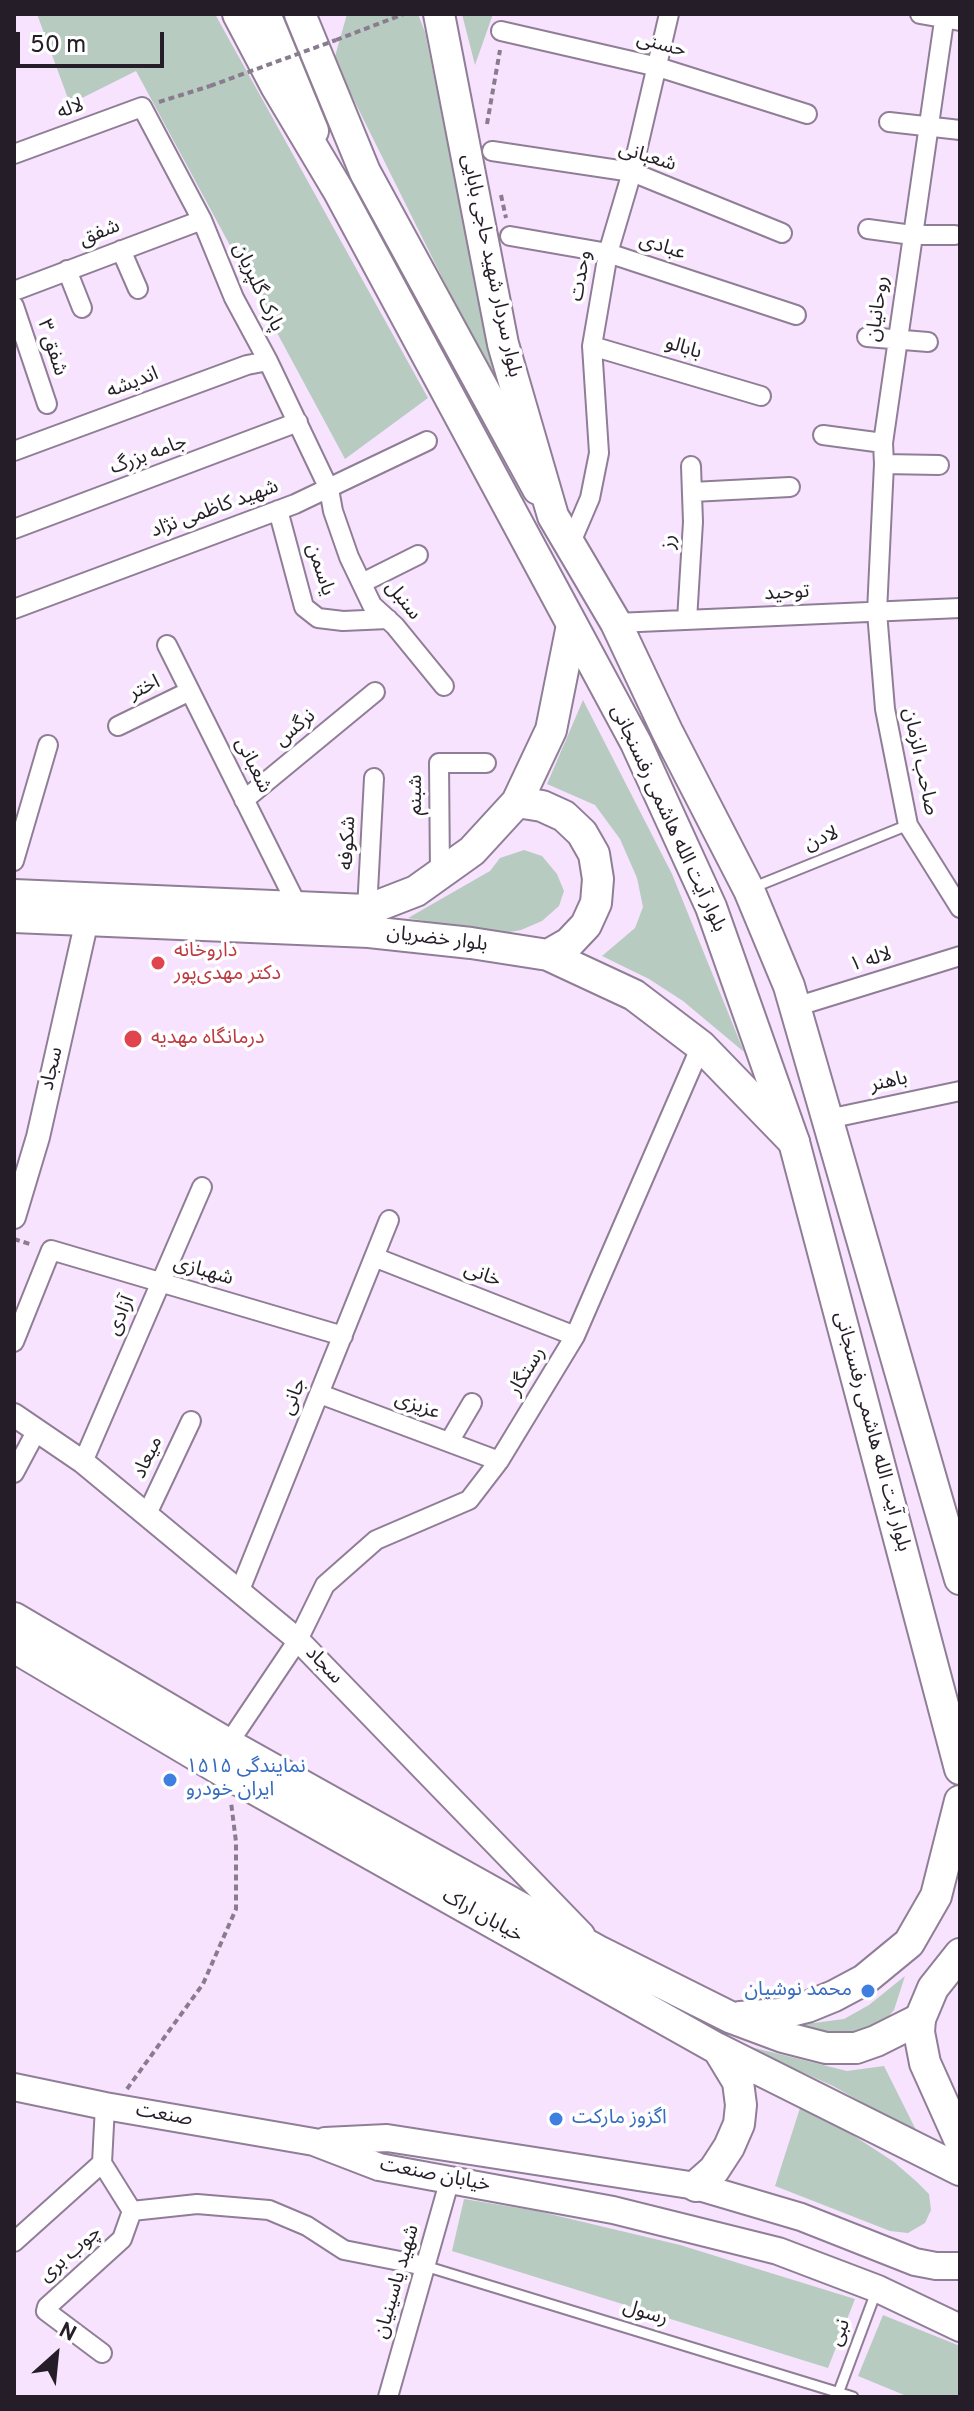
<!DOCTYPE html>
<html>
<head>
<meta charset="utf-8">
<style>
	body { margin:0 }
	#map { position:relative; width:974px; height:2411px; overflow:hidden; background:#f7e3fe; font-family:Overpass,sans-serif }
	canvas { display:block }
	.frame { position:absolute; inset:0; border:16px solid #251e28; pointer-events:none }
	.north { position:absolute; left:16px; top:2315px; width:80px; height:80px; -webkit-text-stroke:6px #fff; paint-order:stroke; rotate:27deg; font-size:22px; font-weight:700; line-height:32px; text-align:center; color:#251e28 }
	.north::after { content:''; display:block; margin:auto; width:28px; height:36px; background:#251e28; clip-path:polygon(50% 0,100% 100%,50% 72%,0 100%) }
	.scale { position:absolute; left:16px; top:32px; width:148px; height:36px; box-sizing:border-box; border:4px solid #251e28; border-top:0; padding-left:10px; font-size:24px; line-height:28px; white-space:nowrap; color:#251e28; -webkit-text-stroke:6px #fff; paint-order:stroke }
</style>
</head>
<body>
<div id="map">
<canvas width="974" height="2411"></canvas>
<div class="frame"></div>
<div class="north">N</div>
<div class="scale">50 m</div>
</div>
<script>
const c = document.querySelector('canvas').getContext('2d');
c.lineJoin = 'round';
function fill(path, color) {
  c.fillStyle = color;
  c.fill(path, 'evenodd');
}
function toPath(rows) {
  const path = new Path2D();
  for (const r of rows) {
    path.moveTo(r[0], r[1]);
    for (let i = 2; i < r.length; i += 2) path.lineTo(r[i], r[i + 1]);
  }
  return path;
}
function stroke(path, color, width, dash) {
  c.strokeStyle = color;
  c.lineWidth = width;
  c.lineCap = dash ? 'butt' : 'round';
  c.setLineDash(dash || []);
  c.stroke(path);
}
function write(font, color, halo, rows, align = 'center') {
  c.font = font + ' Overpass,"Noto Sans Arabic",sans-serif';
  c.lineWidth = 7;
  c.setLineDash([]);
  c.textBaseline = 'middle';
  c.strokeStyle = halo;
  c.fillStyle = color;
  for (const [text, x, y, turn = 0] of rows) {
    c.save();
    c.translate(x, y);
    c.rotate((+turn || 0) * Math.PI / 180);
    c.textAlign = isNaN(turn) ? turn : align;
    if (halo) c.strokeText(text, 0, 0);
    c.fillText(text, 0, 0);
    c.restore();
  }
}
fill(toPath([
	[37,14,215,14,428,398,345,459,136,71,70,104],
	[347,14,418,14,425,32,496,386,334,60],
	[462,14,493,14,475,65],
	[583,700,672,874,744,1052,683,1001,649,979,602,956,635,928,643,907,637,878,620,839,595,805,547,784],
	[524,850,542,856,557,874,564,891,559,906,542,921,521,930,497,934,408,918,490,871,500,858],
	[905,1976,894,2010,882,2024,858,2031,832,2033,799,2025,844,2019,869,2005],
	[739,2044,847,2071,884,2066,918,2134,833,2086],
	[800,2108,810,2110,842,2128,894,2162,917,2182,929,2194,931,2210,925,2223,908,2233,890,2231,775,2186],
	[464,2199,537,2211,680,2245,855,2299,828,2368,452,2251],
	[883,2315,960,2346,960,2397,909,2397,858,2376]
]), '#b8cbc0');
const service = toPath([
	[752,888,908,825],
	[425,2266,853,2397],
	[839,2391,876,2292]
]);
const minor = toPath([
	[920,14,960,21],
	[945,14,883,443,884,464,877,612,885,709,908,825,960,908],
	[501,31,658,67,807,114],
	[889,122,960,130],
	[492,151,632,172,782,233],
	[14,154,142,107,202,220,234,298,268,361,329,489,333,511,349,557,372,605,395,626,444,686],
	[868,229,912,235,955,235],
	[510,236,608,253,796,315],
	[121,250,138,289],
	[67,270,82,308],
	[14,291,202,220],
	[14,306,47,404],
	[867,337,928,342],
	[592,346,761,396],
	[823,435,883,443],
	[14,451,247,365,268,361],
	[884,464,939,465],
	[692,492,790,487],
	[278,510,304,607,318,618,343,621,388,619],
	[14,529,298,422],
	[569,547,590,498,599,453,592,346,608,253,632,172,669,14],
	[362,583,418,555],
	[14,609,295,504,427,441],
	[687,620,693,522,691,466],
	[616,623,960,608],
	[167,645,298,907],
	[118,726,190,691],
	[244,800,375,692],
	[14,861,48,745],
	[440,874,439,763,486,763],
	[367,910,374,778],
	[795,1007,960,956],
	[828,1119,960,1091],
	[374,1257,575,1336],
	[14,1342,51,1250,343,1336],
	[320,1394,499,1461],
	[449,1442,472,1403],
	[83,1462,202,1187],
	[14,1473,37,1430],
	[147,1514,191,1421],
	[240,1590,389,1220],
	[228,1744,298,1640,325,1585,376,1540,469,1500,499,1461,575,1336,701,1046],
	[102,2163,132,2211,197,2204,269,2210,307,2226,344,2250,425,2266],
	[14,2242,102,2163,105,2106],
	[102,2353,46,2311,47,2307,122,2239,132,2211],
	[388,2397,450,2179]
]);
const tertiary = toPath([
	[14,1217,38,1137,87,920],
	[14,1415,83,1462,298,1640,583,1934]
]);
const secondary = toPath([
	[14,2087,105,2106,314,2142,379,2167,613,2210,778,2251,878,2289,960,2328],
	[325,2141,387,2138,696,2186,801,2217,915,2262,936,2266,960,2266]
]);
const primary = toPath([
	[265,14,313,131],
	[300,14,365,172,538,489],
	[517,802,542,806,564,816,582,833,594,854,598,879,596,903,586,925,569,943,548,955],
	[14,895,367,910,416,891,472,851,517,802,551,730,572,625],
	[14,917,369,932,471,943,548,955,634,995,701,1046,794,1142],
	[14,1618,228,1744,600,1952,732,2018,783,2037,826,2048,856,2048,876,2041,920,2019],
	[14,1647,228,1774,716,2048,960,2170],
	[740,2017,779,2014,807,2007,834,1996,864,1980,909,1943,936,1896,960,1801],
	[696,2186,714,2170,729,2147,739,2124,741,2105,738,2082,718,2049]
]);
const trunk = toPath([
	[238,14,276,86,338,190,636,743,711,907,794,1142,960,1769],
	[439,14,503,344,553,516,616,623,667,731,749,890,789,986,960,1579],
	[960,1954,933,1988,920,2019,919,2032,925,2063,960,2141]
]);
stroke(service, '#907e97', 13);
stroke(minor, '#907e97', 22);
stroke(tertiary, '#907e97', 26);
stroke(secondary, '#907e97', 30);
stroke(primary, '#907e97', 34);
stroke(trunk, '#907e97', 34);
stroke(toPath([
	[336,40,404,14],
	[159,102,210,86],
	[487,124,500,50],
	[501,195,506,218],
	[14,1239,33,1245],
	[127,2089,203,1984,236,1909,236,1842,231,1802]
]), '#8a7c8f', 4, [6, 4]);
stroke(service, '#fff', 9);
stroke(minor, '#fff', 18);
stroke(tertiary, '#fff', 22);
stroke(secondary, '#fff', 26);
stroke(primary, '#fff', 30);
stroke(trunk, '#fff', 30);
stroke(toPath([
	[210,86,336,40]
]), '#8a7c8f', 4, [6, 4]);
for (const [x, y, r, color] of [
	[158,963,8,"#e0444e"],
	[133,1039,10,"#e0444e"],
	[170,1780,8,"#3f7fe0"],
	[868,1991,8,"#3f7fe0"],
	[556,2119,8,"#3f7fe0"]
]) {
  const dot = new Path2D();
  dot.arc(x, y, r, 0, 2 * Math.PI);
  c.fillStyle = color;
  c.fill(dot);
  stroke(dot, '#fff', 3);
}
write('20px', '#251e28', '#fff', [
	["حسنی",661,46,15],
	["لاله",71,110,-20],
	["شعبانی",647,158,17],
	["شفق",100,234,-21],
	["عبادی",662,248,18],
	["بلوار سردار شهید حاجی بابایی",490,266,78],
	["وحدت",582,276,-80],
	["پارک گلپریان",257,288,65],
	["روحانیان",879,309,-82],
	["شفق ۳",51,348,72],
	["بابالو",683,349,17],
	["اندیشه",133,384,-21],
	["جامه بزرگ",149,456,-20],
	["شهید کاظمی نژاد",215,510,-20],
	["رز",670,542,-86],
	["یاسمن",319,570,72],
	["توحید",787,594,-3],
	["سنبل",402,601,51],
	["اختر",145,689,-25],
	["نرگس",296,729,-40],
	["صاحب الزمان",919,762,78],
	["شعبانی",252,766,64],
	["شبنم",417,795,-90],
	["بلوار آیت الله هاشمی رفسنجانی",667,819,65],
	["لادن",822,840,-22],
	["شکوفه",349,843,-87],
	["بلوار خضریان",437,940,7],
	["لاله ۱",871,961,-17],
	["سجاد",53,1069,-77],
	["باهنر",889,1083,-12],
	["شهبازی",203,1272,16],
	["خانی",482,1276,21],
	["آزادی",122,1316,-67],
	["رستگار",528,1372,-59],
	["جانی",295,1397,-68],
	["عزیزی",417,1407,20],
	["بلوار آیت الله هاشمی رفسنجانی",871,1432,75],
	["میعاد",149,1458,-65],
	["سجاد",323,1666,46],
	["خیابان اراک",482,1917,29],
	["صنعت",164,2116,10],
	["خیابان صنعت",435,2176,11],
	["چوب بری",71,2255,-41],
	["شهید یاسینیان",398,2282,-74],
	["رسول",645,2314,17],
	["نبی",841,2333,-69]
]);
write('20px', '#be3a42', '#fff', [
	["داروخانه",174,952],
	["دکتر مهدی‌پور",174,975],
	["درمانگاه مهدیه",151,1039]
], 'left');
write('20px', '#366cbe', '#fff', [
	["نمایندگی ۱۵۱۵",186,1768],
	["ایران خودرو",186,1791],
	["محمد نوشیان",852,1991,"right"],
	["اگزوز مارکت",572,2119]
], 'left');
</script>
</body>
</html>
